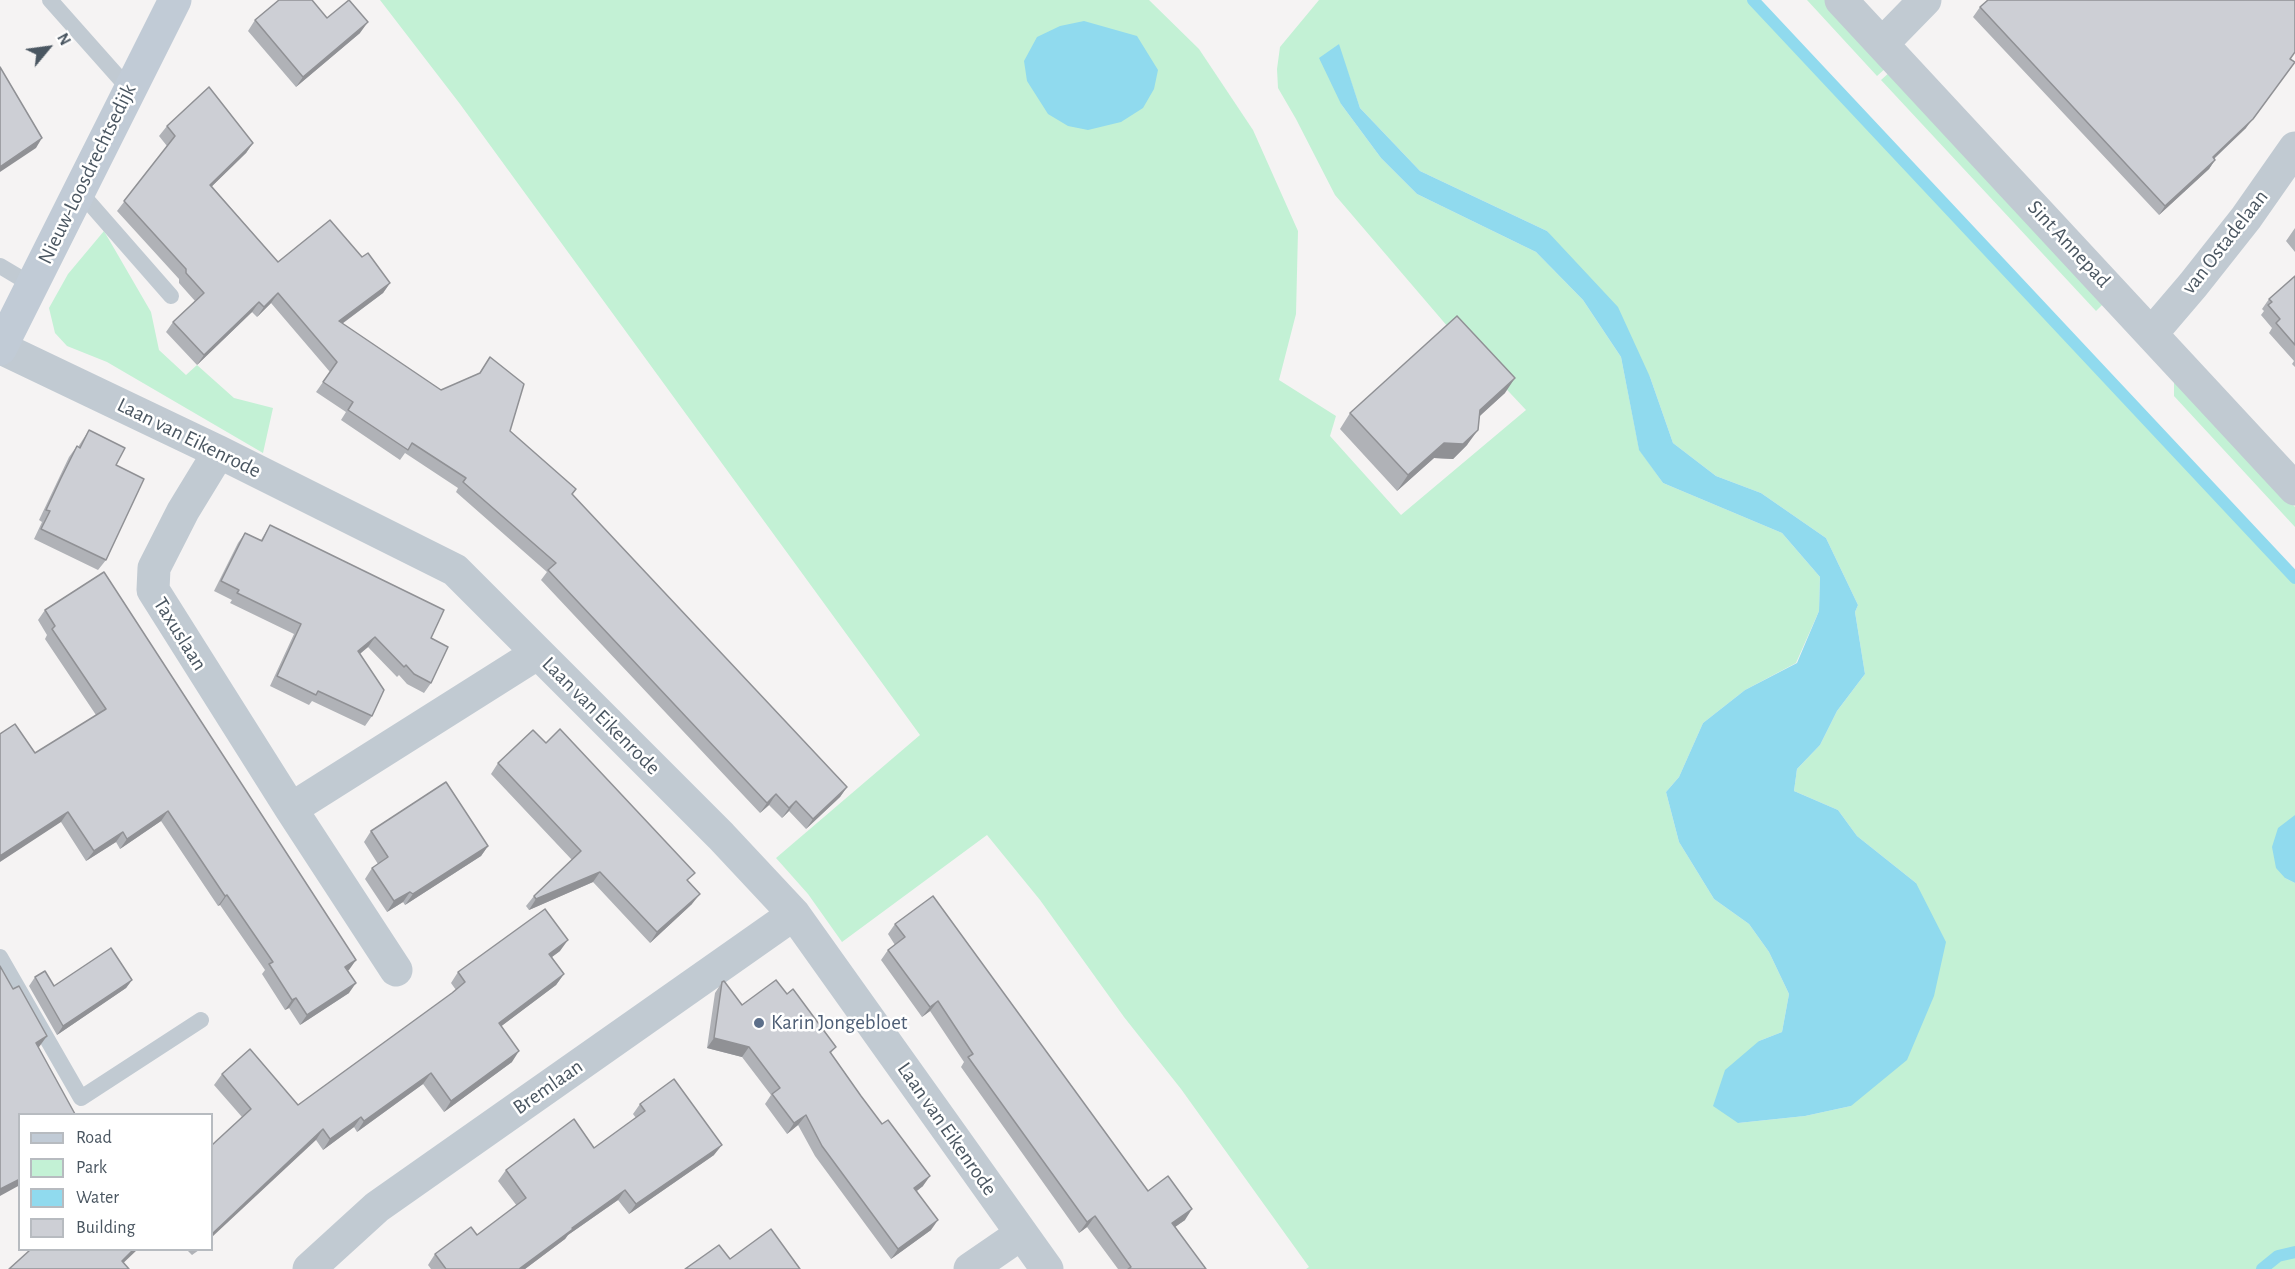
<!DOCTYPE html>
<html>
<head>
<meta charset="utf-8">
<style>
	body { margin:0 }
	#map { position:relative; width:2295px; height:1269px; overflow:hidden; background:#f5f3f3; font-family:"Alegreya Sans",sans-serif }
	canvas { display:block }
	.legend { position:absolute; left:18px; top:1113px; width:195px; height:138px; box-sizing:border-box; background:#fff; border:2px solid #b7bbc0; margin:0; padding:8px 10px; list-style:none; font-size:18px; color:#4a5661 }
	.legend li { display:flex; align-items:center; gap:12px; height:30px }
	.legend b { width:30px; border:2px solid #b7bbc0 }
	.north { position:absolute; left:18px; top:18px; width:60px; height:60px; -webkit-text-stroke:4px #fff; paint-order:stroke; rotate:61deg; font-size:16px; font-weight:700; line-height:24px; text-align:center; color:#4a5661 }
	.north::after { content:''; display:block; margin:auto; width:21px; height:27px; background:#4a5661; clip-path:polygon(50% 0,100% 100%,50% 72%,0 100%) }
</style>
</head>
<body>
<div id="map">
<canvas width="2295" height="1269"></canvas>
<ul class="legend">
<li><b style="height:8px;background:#c1cbd6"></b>Road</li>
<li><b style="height:16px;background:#c3f1d5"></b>Park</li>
<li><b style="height:16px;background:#90daee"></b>Water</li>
<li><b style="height:16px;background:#cdcfd5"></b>Building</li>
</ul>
<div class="north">N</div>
</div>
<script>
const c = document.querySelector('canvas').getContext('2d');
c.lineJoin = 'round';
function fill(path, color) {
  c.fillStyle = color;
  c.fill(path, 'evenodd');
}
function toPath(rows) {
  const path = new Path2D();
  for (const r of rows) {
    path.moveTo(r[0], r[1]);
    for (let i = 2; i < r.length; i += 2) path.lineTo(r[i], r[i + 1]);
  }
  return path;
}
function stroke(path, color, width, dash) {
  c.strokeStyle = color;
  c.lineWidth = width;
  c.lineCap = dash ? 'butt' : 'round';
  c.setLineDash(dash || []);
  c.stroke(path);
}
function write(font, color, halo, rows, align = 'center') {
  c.font = font + ' "Alegreya Sans",sans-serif';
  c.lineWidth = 5;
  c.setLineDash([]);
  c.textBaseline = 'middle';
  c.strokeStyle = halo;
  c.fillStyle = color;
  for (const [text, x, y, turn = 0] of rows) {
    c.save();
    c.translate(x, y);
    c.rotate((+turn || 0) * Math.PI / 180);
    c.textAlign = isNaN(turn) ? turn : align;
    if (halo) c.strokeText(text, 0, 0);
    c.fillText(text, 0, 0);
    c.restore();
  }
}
fill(toPath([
	[380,0,1149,0,1199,49,1253,130,1298,231,1296,314,1279,380,1336,416,1330,436,1401,515,1526,410,1448,327,1335,195,1296,119,1278,88,1277,69,1280,47,1319,0,1755,0,2295,582,2295,815,2285,878,2295,883,2295,1269,1306,1269,1309,1267,1181,1089,1124,1017,1040,900,987,835,842,942,808,894,776,858,920,735,460,104],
	[1338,44,1360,108,1420,171,1547,231,1650,377,1673,443,1716,476,1761,493,1826,538,1858,605,1855,612,1865,674,1837,711,1820,745,1797,769,1794,791,1838,810,1857,836,1916,883,1851,1106,1805,1116,1738,1123,1759,1041,1782,1032,1789,994,1769,952,1749,924,1714,899,1679,842,1666,792,1679,777,1703,723,1745,690,1796,663,1819,611,1820,577,1782,533,1663,483,1639,449,1621,357,1583,300,1536,252,1417,194,1381,158,1341,104],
	[1807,0,1825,0,1887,67,1877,76],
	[1891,71,2105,302,2096,311,1881,80],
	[104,231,151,312,159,350,186,375,197,365,234,398,273,408,263,453,107,362,67,346,55,333,49,308,68,274],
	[2174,376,2295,507,2295,527,2174,396]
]), '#c3f1d5');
fill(toPath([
	[1084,21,1137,36,1158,70,1154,89,1143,108,1121,122,1088,130,1068,126,1048,114,1027,81,1024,61,1037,37,1060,26],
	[1339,44,1360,108,1420,171,1547,231,1618,307,1650,377,1673,443,1716,476,1761,493,1826,538,1858,605,1855,612,1865,674,1837,711,1820,745,1797,769,1794,791,1838,810,1857,836,1916,883,1946,942,1934,996,1907,1060,1851,1106,1805,1116,1738,1123,1713,1106,1725,1070,1759,1041,1782,1032,1789,994,1769,952,1749,924,1714,899,1679,842,1666,792,1679,777,1703,723,1745,690,1797,663,1819,611,1820,577,1782,533,1663,483,1639,450,1621,357,1583,300,1536,252,1417,194,1381,158,1341,104,1319,58],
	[2295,815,2295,883,2285,878,2276,868,2272,847,2278,828]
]), '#90daee');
stroke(toPath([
	[1753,0,2295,578],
	[2262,1269,2278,1256,2295,1252]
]), '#90daee', 12);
stroke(toPath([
	[50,0,129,89],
	[79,191,171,296],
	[0,266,32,285],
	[0,957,81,1098,201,1020]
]), '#c1cad2', 16);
stroke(toPath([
	[1841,0,2295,489],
	[1882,44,1925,0],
	[2152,333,2193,285,2246,218,2295,148],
	[1,348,219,452,455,570,721,836,794,914,1047,1269],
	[219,452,183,511,154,568,153,590,291,809,396,970],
	[291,809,538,653],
	[309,1269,377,1207,794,914],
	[970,1269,1021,1234]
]), '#c1cad2', 33);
stroke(toPath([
	[0,349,175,0]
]), '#c1cbd6', 33);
fill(toPath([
	[1980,7,2246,128,2214,159,2215,160,2209,169,2159,215,1973,17],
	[327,18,360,33,296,87,248,31,255,20],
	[167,126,253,143,246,153,212,186,278,262,362,257,390,283,383,293,342,324,441,390,479,374,490,357,510,431,572,495,847,787,840,797,806,829,789,811,782,818,769,805,760,813,541,580,547,572,456,492,458,488,405,453,400,460,341,420,346,412,316,392,330,372,271,303,257,317,252,312,197,365,166,332,173,322,195,301,179,283,179,279,117,211,167,146,159,136],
	[2295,228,2295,252,2286,241],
	[2295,276,2295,367,2292,364,2294,361,2269,333,2272,328,2261,315,2264,311,2262,309,2269,299],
	[1505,393,1479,416,1467,445,1453,459,1434,458,1397,491,1340,429,1350,413],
	[89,430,116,465,106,560,98,570,34,539,42,522,39,520,69,457,77,446,78,447],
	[270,525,431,638,431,683,424,693,407,684,399,675,397,677,368,647,360,654,372,716,365,726,312,701,309,705,270,686,294,634,230,603,232,600,214,591,238,543,245,533,261,540],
	[45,610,356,960,347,971,349,993,300,1025,289,1008,285,1010,262,974,265,970,220,905,218,906,161,821,120,849,116,842,86,861,61,822,35,753,96,715,45,639,47,635,38,620],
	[546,743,689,882,692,904,650,943,593,882,529,910,526,906,534,896,572,860,491,774,498,763],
	[371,831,488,846,481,856,405,905,403,902,387,912,365,879,372,868,378,864,364,842],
	[895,924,1148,1191,1185,1220,1175,1227,1206,1269,1118,1269,1087,1227,1079,1233,961,1067,964,1062,930,1011,922,1017,881,960,888,950,895,945,888,934],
	[560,951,552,957,564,974,556,985,501,1026,512,1062,444,1112,423,1084,357,1132,354,1127,323,1150,316,1140,242,1117,214,1085,222,1074,298,1105,456,990,451,983,458,972],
	[35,977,54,986,132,980,126,988,57,1035,29,986],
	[722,982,742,1005,787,994,836,1047,831,1053,923,1186,917,1191,931,1230,891,1259,815,1156,798,1125,787,1134,765,1104,771,1095,742,1057,707,1048,715,993],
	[640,1104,714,1155,629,1214,618,1200,568,1235,565,1239,525,1269,431,1269,428,1265,435,1254,477,1235,517,1206,498,1181,506,1170,594,1148,636,1118,633,1114],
	[187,1250,199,1250,192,1255]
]), '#b0b2b7');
fill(toPath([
	[368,22,360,33,296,87,303,77],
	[2295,62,2246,128,2206,166,2213,157],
	[42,138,36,148,0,172,0,167],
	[253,143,246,153,203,195,210,185],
	[2215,160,2209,169,2159,215,2165,206],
	[390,283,383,293,332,331,339,321],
	[278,293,271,303,257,317,264,307],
	[259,302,252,312,197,365,204,355],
	[1515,378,1505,393,1469,426,1480,410],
	[1478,430,1467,445,1453,459,1434,458,1397,491,1408,475,1444,443],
	[375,637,368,647,351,661,358,651],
	[847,787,840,797,806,829,813,819],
	[776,794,769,805,760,813,767,803],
	[796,801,789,811,782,818,789,808],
	[168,811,161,821,120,849,127,839],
	[68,812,61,822,0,862,0,856],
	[123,832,116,842,86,861,94,851],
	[488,846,481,856,405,905,413,894],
	[600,872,593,882,529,910,536,899],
	[410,892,403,902,387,912,394,901],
	[700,894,692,904,650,943,657,932],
	[227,895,220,905,218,906,225,896],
	[568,940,560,951,541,965,549,954],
	[356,960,349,970,338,978,345,967],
	[564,974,556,985,491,1034,499,1023],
	[132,980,126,988,57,1035,63,1026],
	[356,983,349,993,300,1025,307,1015],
	[296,998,289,1008,285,1010,292,1000],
	[938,1001,930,1011,922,1017,930,1007],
	[47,1036,39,1047,29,1054,36,1043],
	[714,1038,749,1047,742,1057,707,1048],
	[519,1051,512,1062,444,1112,451,1101],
	[431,1073,423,1084,357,1132,364,1121],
	[806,1115,798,1125,787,1134,794,1123],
	[361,1117,354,1127,323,1150,330,1139],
	[323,1129,316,1140,212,1237,212,1234],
	[722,1145,714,1155,629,1214,636,1204],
	[930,1176,923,1186,907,1198,914,1188],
	[20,1179,20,1185,0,1196,0,1189],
	[625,1190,618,1200,568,1235,565,1239,525,1269,519,1269,572,1228],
	[1192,1209,1185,1220,1165,1234,1172,1223],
	[1095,1216,1087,1227,1079,1233,1087,1222],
	[938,1220,931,1230,891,1259,898,1249],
	[133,1250,137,1250,117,1269,122,1261]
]), '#909195');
const building = toPath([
	[279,0,312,0,327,18,349,0,368,22,303,77,255,20,279,0],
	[1988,0,2295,0,2295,52,2290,59,2295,62,2253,119,2213,157,2215,160,2165,206,1980,7,1988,0],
	[0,67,42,138,0,167,0,67],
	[209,87,253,143,210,185,278,262,330,220,362,257,368,253,390,283,339,321,441,390,480,373,490,357,524,384,510,431,576,489,572,494,847,787,813,819,796,801,789,808,776,794,767,803,548,570,556,563,463,482,466,478,412,443,408,450,348,410,353,402,323,382,337,362,278,293,264,307,259,302,204,355,173,322,204,293,186,273,186,269,124,201,175,136,167,126,209,87],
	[2295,276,2295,345,2276,323,2280,319,2268,305,2272,302,2269,299,2295,276],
	[1457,316,1515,378,1480,410,1478,430,1463,444,1444,443,1408,475,1350,413,1457,316],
	[89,430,125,448,116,465,144,479,106,560,41,529,50,511,46,510,61,478,77,446,80,448,89,430],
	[270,525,444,610,431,638,448,647,431,683,414,674,406,665,404,667,375,637,358,651,384,690,372,716,318,691,316,695,277,676,301,624,237,593,239,590,221,581,245,533,262,541,270,525],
	[104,572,356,960,345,967,356,983,307,1015,296,998,292,1000,269,964,273,962,227,895,225,896,168,811,127,839,123,832,94,851,68,812,0,856,0,734,15,724,35,753,106,709,52,629,55,626,45,610,104,572],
	[560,729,695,873,687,880,700,894,657,932,600,872,536,899,534,896,581,851,498,763,533,730,546,743,560,729],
	[446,782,488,846,413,894,410,892,394,901,372,868,388,857,371,831,446,782],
	[933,896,1148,1191,1168,1176,1192,1209,1172,1223,1206,1269,1128,1269,1131,1267,1095,1216,1087,1222,968,1057,973,1054,938,1001,930,1007,888,950,905,937,895,924,933,896],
	[545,909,568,940,549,954,564,974,499,1023,519,1051,451,1101,431,1073,364,1121,361,1117,330,1139,323,1129,212,1234,212,1145,251,1109,222,1074,250,1049,298,1105,452,993,465,982,458,972,545,909],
	[111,948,132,980,63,1026,35,977,45,971,54,986,111,948],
	[0,966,13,989,19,986,47,1036,36,1043,75,1114,20,1114,20,1179,0,1189,0,966],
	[776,980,787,994,793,989,836,1047,830,1052,861,1096,882,1124,888,1120,930,1176,914,1188,938,1220,898,1249,822,1146,806,1115,794,1123,772,1094,780,1088,749,1047,714,1038,722,982,724,981,742,1005,776,980],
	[674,1079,722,1145,636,1204,625,1190,572,1228,573,1229,519,1269,446,1269,435,1254,471,1227,477,1235,526,1198,506,1170,574,1119,594,1148,645,1111,640,1104,674,1079],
	[771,1229,800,1269,685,1269,719,1245,730,1259,771,1229],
	[30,1250,133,1250,122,1261,129,1269,9,1269,30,1250]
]);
fill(building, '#cdcfd5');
stroke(building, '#909195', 1.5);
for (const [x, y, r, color] of [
	[759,1023,6,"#5c6f8a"]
]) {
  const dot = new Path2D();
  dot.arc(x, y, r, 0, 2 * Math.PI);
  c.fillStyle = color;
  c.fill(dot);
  stroke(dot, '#fff', 2);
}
write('21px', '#4a5661', '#fff', [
	["Nieuw-Loosdrechtsedijk",87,174,-64],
	["van Ostadelaan",2225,242,-52],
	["Sint Annepad",2069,244,47],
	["Laan van Eikenrode",189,438,26],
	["Taxuslaan",180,634,58],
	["Laan van Eikenrode",601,716,45],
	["Bremlaan",548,1087,-35],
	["Laan van Eikenrode",947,1129,55]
]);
write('21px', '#4e5e75', '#fff', [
	["Karin Jongebloet",771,1023]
], 'left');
</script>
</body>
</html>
